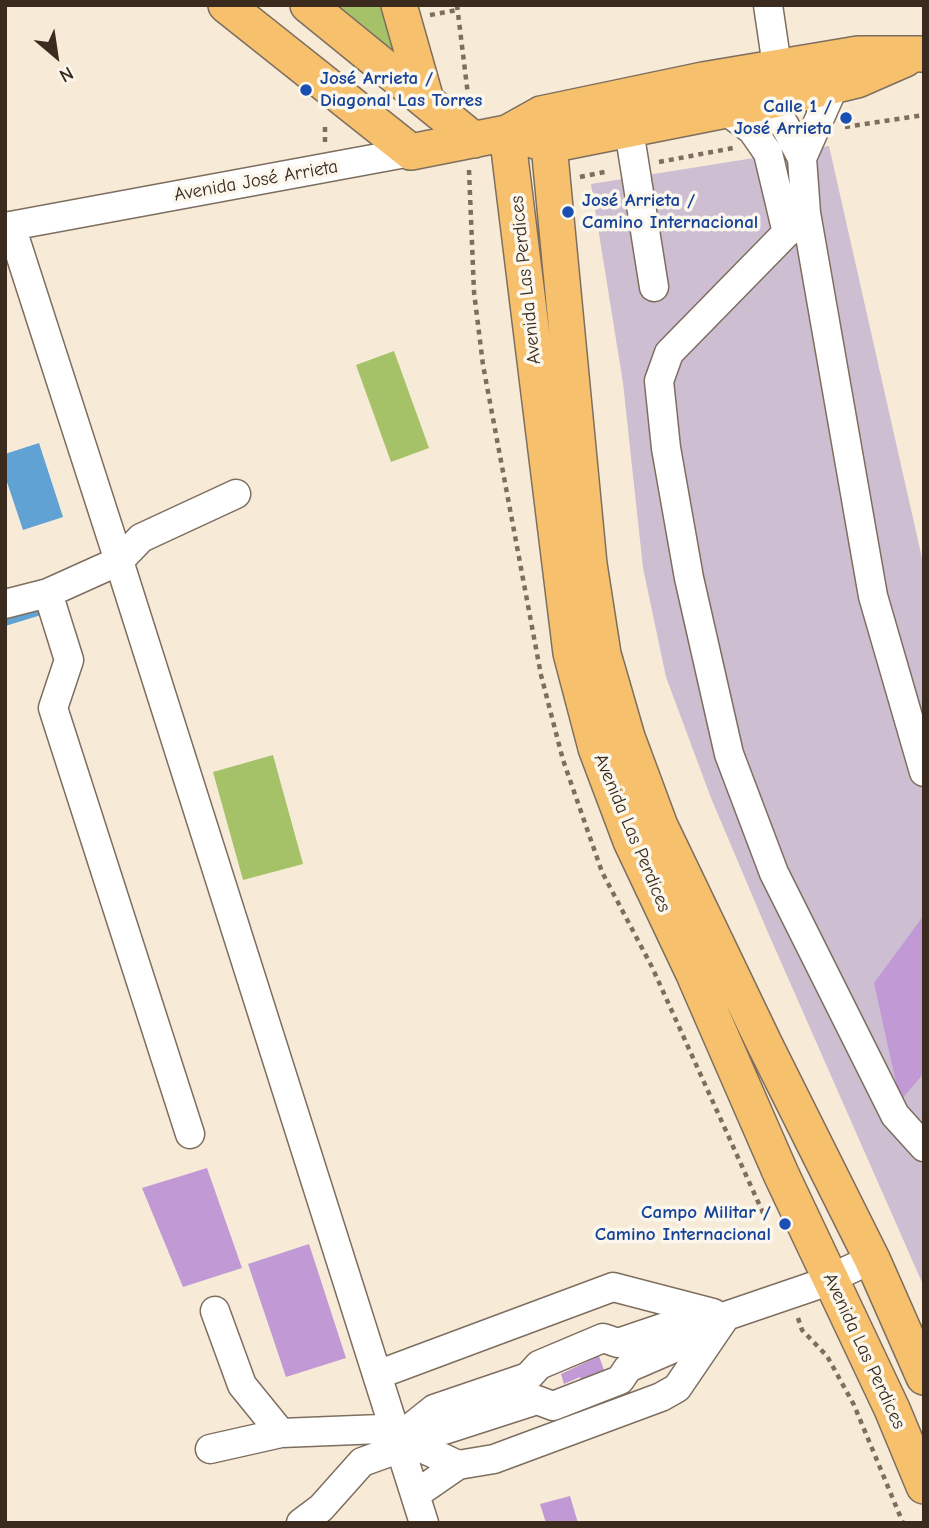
<!DOCTYPE html>
<html>
<head>
<meta charset="utf-8">
<style>
	body { margin:0 }
	#map { position:relative; width:929px; height:1528px; overflow:hidden; background:#f7ebd8; font-family:"Comic Neue",sans-serif }
	canvas { display:block }
	.frame { position:absolute; inset:0; border:7px solid #3b2a1e; pointer-events:none }
	.north { position:absolute; left:21px; top:21px; width:70px; height:70px; -webkit-text-stroke:5px #fbf7ec; paint-order:stroke; rotate:151deg; font-size:19px; font-weight:700; line-height:28px; text-align:center; color:#3b2a1e }
	.north::after { content:''; display:block; margin:auto; width:24px; height:32px; background:#3b2a1e; clip-path:polygon(50% 0,100% 100%,50% 72%,0 100%) }
</style>
</head>
<body>
<div id="map">
<canvas width="929" height="1528"></canvas>
<div class="frame"></div>
<div class="north">N</div>
</div>
<script>
const c = document.querySelector('canvas').getContext('2d');
c.lineJoin = 'round';
function fill(path, color) {
  c.fillStyle = color;
  c.fill(path, 'evenodd');
}
function toPath(rows) {
  const path = new Path2D();
  for (const r of rows) {
    path.moveTo(r[0], r[1]);
    for (let i = 2; i < r.length; i += 2) path.lineTo(r[i], r[i + 1]);
  }
  return path;
}
function stroke(path, color, width, dash) {
  c.strokeStyle = color;
  c.lineWidth = width;
  c.lineCap = dash ? 'butt' : 'round';
  c.setLineDash(dash || []);
  c.stroke(path);
}
function write(font, color, halo, rows, align = 'center') {
  c.font = font + ' "Comic Neue",sans-serif';
  c.lineWidth = 7;
  c.setLineDash([]);
  c.textBaseline = 'middle';
  c.strokeStyle = halo;
  c.fillStyle = color;
  for (const [text, x, y, turn = 0] of rows) {
    c.save();
    c.translate(x, y);
    c.rotate((+turn || 0) * Math.PI / 180);
    c.textAlign = isNaN(turn) ? turn : align;
    if (halo) c.strokeText(text, 0, 0);
    c.fillText(text, 0, 0);
    c.restore();
  }
}
fill(toPath([
	[829,146,924,567,924,1287,766,928,711,798,666,677,643,568,623,383,591,184]
]), '#cdbed2');
fill(toPath([
	[328,5,388,5,404,67],
	[394,351,429,448,391,462,356,365],
	[273,755,303,864,243,880,213,772]
]), '#a5c269');
fill(toPath([
	[39,443,63,517,23,530,5,476,5,454]
]), '#5fa2d3');
stroke(toPath([
	[5,622,44,610]
]), '#5fa2d3', 8);
fill(toPath([
	[924,915,924,1073,900,1101,874,983],
	[207,1168,242,1268,183,1287,142,1188],
	[309,1244,346,1358,286,1377,248,1264],
	[599,1356,605,1373,582,1382,580,1377,564,1384,561,1374],
	[570,1496,578,1523,546,1523,540,1504]
]), '#c199d4');
const minor = toPath([
	[768,5,777,66],
	[749,96,784,124,802,158,806,213,873,596,924,772],
	[725,110,752,130,768,153,787,233],
	[629,130,654,287],
	[802,158,834,86],
	[806,213,669,353,659,381,666,448,689,578,729,754,774,873,895,1115,924,1147],
	[5,227,411,152],
	[236,494,141,538,119,561,424,1523],
	[48,593,69,660,53,708,190,1134],
	[5,604,48,593,119,561,11,226],
	[215,1311,242,1385,281,1433],
	[377,1375,613,1287,713,1313],
	[399,1437,444,1430,537,1400,553,1406,620,1380,628,1368,688,1342,718,1322],
	[210,1449,281,1433,381,1429,458,1465,494,1459,661,1397,677,1388,726,1316],
	[416,1494,458,1465],
	[301,1523,321,1508,362,1462,387,1453,399,1437,434,1409,528,1377,539,1365,603,1338,618,1343,683,1321,726,1316,814,1286,872,1259]
]);
const major = toPath([
	[226,5,411,152,507,133,541,114,703,80,858,54,924,54],
	[308,5,474,140],
	[399,5,426,100],
	[541,114,549,145,589,564,603,654,627,737,660,826,765,1045,872,1259,924,1377],
	[507,133,571,653,596,748,631,841,693,972,781,1174,892,1409,924,1486],
	[529,139,549,145,761,103,857,80,905,59]
]);
stroke(minor, '#7d6e5f', 31);
stroke(major, '#7d6e5f', 38);
stroke(toPath([
	[457,5,468,95],
	[430,15,457,10],
	[845,127,924,115],
	[325,142,325,122],
	[659,162,733,148],
	[469,170,474,292,483,365,541,675,563,760,602,872,652,967,764,1215],
	[580,177,609,171],
	[798,1318,802,1330,827,1356,854,1405,903,1523]
]), '#7d6e5f', 4.5, [5, 5]);
stroke(minor, '#fff', 28);
stroke(major, '#f7c06c', 35);
for (const [x, y, r, color] of [
	[306,90,7,"#1a4fb4"],
	[846,118,7,"#1a4fb4"],
	[568,212,7,"#1a4fb4"],
	[785,1224,7,"#1a4fb4"]
]) {
  const dot = new Path2D();
  dot.arc(x, y, r, 0, 2 * Math.PI);
  c.fillStyle = color;
  c.fill(dot);
  stroke(dot, '#fbf7ec', 2.5);
}
write('bold 19px', '#164399', '#fbf7ec', [
	["José Arrieta /",320,79],
	["Diagonal Las Torres",320,101],
	["Calle 1 /",832,107,"right"],
	["José Arrieta",832,129,"right"],
	["José Arrieta /",582,201],
	["Camino Internacional",582,223],
	["Campo Militar /",771,1213,"right"],
	["Camino Internacional",771,1235,"right"]
], 'left');
write('19px', '#3b2a1e', '#fbf7ec', [
	["Avenida José Arrieta",256,181,-10],
	["Avenida Las Perdices",526,280,-96],
	["Avenida Las Perdices",632,833,67],
	["Avenida Las Perdices",864,1351,65]
]);
</script>
</body>
</html>
